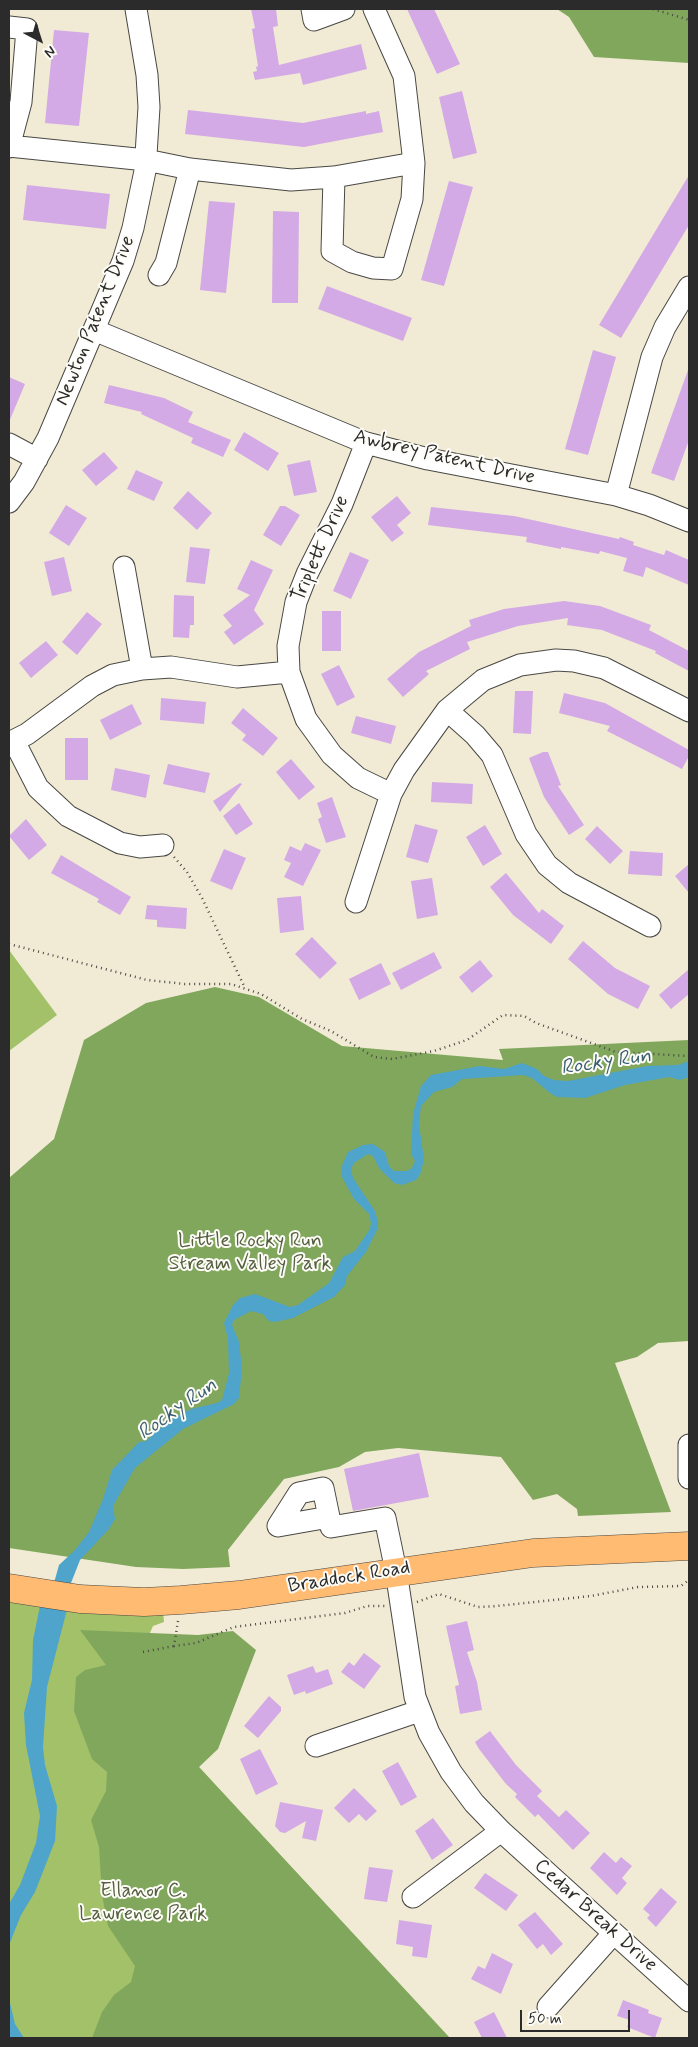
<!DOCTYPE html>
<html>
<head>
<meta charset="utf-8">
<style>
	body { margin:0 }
	#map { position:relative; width:698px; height:2047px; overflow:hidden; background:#f1ebd5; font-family:Mynerve,sans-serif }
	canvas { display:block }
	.frame { position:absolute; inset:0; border:10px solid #2b2b2b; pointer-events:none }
	.north { position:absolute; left:15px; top:15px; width:50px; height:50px; -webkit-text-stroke:4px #fdfcf7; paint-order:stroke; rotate:140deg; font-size:14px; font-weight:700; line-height:20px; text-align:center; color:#2b2b2b }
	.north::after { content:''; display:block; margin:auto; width:18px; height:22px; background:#2b2b2b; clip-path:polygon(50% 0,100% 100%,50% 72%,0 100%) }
	.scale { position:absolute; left:520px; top:2010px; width:110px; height:22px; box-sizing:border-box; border:2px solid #2b2b2b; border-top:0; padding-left:6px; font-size:15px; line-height:18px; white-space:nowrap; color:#2b2b2b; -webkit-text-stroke:4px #fdfcf7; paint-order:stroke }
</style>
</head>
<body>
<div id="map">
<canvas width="698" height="2047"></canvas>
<div class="frame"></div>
<div class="north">N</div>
<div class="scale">50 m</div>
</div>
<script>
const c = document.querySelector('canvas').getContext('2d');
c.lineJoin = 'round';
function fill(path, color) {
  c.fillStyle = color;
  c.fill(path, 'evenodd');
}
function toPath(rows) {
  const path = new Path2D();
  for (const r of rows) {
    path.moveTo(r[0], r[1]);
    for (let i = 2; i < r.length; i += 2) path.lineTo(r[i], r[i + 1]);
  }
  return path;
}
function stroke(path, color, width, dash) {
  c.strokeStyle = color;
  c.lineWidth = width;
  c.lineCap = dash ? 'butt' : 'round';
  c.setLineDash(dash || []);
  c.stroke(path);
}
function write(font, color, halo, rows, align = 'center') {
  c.font = font + ' Mynerve,sans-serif';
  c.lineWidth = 4;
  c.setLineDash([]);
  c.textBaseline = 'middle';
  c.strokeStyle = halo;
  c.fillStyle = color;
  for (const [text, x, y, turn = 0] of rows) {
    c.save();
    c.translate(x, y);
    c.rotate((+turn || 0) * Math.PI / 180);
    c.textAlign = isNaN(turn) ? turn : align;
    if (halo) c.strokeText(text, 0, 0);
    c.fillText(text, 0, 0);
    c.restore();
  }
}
fill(toPath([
	[9,950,57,1015,9,1051],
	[9,1601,163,1612,164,1622,153,1626,138,1660,198,1766,449,2038,9,2038]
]), '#a2c169');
fill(toPath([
	[557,9,689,9,689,63,594,57,569,17],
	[215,987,259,997,342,1046,503,1060,499,1049,689,1040,689,1341,658,1343,637,1357,615,1363,671,1512,578,1516,577,1509,557,1494,533,1500,501,1457,398,1448,365,1452,339,1467,284,1479,228,1550,230,1567,183,1569,136,1567,9,1548,9,1178,54,1139,84,1040,146,1003],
	[80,1630,198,1635,233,1631,256,1650,218,1749,199,1767,450,2038,92,2038,102,2012,114,1995,131,1982,135,1966,108,1926,102,1895,99,1847,91,1820,106,1791,107,1772,92,1759,74,1711,76,1677,85,1670,106,1665]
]), '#81a75d');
fill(toPath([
	[689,1061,689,1077,680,1080,669,1077,625,1085,585,1098,557,1097,550,1093,532,1078,523,1075,462,1079,452,1087,434,1092,421,1106,419,1124,424,1160,420,1175,416,1180,402,1185,394,1183,379,1168,373,1156,368,1154,354,1163,351,1169,353,1178,375,1211,378,1222,377,1230,366,1252,347,1276,345,1285,334,1297,293,1318,275,1322,269,1321,263,1314,251,1311,234,1320,232,1325,239,1342,242,1368,239,1398,234,1404,183,1429,135,1468,113,1506,115,1519,109,1529,80,1560,71,1583,71,1594,47,1687,43,1747,45,1765,57,1806,55,1841,35,1892,21,1915,9,1945,9,1904,20,1885,36,1843,40,1816,26,1745,24,1713,32,1680,33,1640,40,1606,54,1583,59,1565,75,1550,89,1532,103,1499,112,1470,139,1442,146,1441,169,1420,191,1409,217,1403,222,1400,229,1373,228,1339,224,1323,233,1305,240,1298,255,1294,290,1307,298,1305,329,1283,343,1257,355,1251,370,1229,371,1223,369,1214,354,1199,342,1177,341,1168,348,1152,363,1145,373,1144,385,1152,389,1166,394,1171,407,1171,412,1168,415,1161,411,1154,413,1114,421,1086,431,1075,480,1066,504,1069,522,1063,537,1069,544,1076,554,1080,568,1081,647,1066,678,1065],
	[9,1999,15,2024,24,2038,9,2038]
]), '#4ea4ca');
fill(toPath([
	[251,9,276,9,278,26,273,27,279,65,361,44,367,69,303,85,300,73,255,80,253,72,257,71,256,67,258,66,252,29,255,28],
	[407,9,434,9,460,64,437,74],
	[54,30,89,33,79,126,45,123],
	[462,91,477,153,453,159,439,97],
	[188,110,303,123,366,111,366,114,379,111,383,132,304,147,185,134],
	[689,175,689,225,621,338,599,325],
	[449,181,473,187,444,286,421,280],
	[27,185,110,194,106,229,23,220],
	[209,201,235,203,226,293,200,290],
	[273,211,299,212,298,303,272,303],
	[327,286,412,318,403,341,318,309],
	[593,350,616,357,588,455,565,449],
	[688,370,689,440,674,481,651,473],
	[9,377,25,384,9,422],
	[109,385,164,398,193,412,188,422,231,440,223,457,191,443,193,438,141,414,142,412,104,403],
	[244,432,279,453,268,471,234,450],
	[104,452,118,468,96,486,82,470],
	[310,460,317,492,294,496,287,465],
	[136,470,163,482,154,501,127,489],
	[188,491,212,513,197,530,173,508],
	[397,496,411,513,397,525,404,533,392,542,371,517],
	[66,505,87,518,69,546,49,533],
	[280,506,285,506,300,515,281,546,263,535],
	[431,507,514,516,619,539,620,537,634,542,633,545,664,555,666,550,689,560,689,585,646,567,643,577,623,571,627,558,600,551,599,554,561,547,561,549,526,542,527,537,428,525],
	[190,547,210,549,205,584,186,582],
	[350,552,369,560,351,599,333,591],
	[64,557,72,591,52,596,44,562],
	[251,560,273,570,254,610,264,624,234,645,224,632,232,626,223,615,250,595,237,589],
	[174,595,194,596,194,625,190,625,189,638,173,637],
	[564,601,600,606,651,625,649,630,689,651,689,671,655,653,656,651,602,630,567,625,568,618,518,626,467,642,470,649,426,671,429,674,403,697,387,679,419,652,471,626,469,620,504,609],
	[322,611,341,611,341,651,322,651],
	[87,612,102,624,77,655,62,642],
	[46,641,58,655,31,678,19,663],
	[339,665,355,697,337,706,321,674],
	[515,691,533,691,531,734,513,733],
	[564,693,605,703,689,750,689,756,682,769,607,731,610,726,559,713],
	[161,698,206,702,204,724,160,720],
	[132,704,142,724,110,740,100,720],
	[243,708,278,738,263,756,242,740,246,735,231,723],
	[356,716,396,726,391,744,351,733],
	[65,738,88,738,88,780,65,780],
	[543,752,548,752,561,785,558,786,584,825,569,835,544,797,529,758],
	[291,759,315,787,299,800,276,772],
	[168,764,210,773,205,793,163,784],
	[115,768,150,775,146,798,111,790],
	[432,782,473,784,472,804,431,802],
	[240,783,242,784,220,812,213,801],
	[332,797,346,837,326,843,318,819,322,817,317,803],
	[239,803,253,824,236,835,223,816],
	[26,819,47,845,29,860,9,836],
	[415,824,438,830,428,863,406,857],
	[485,825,502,854,483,866,466,837],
	[597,826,623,851,610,864,585,839],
	[305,843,321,850,303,886,284,877,291,863,284,860,290,846,301,851],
	[224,849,246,858,232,890,210,881],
	[630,851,663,853,662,876,628,874],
	[61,855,131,897,120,915,97,902,99,899,51,873],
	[689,864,689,893,675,876],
	[506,873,539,913,542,909,564,926,551,944,513,915,490,887],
	[432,878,438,915,417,919,411,881],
	[301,896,304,930,280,933,277,898],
	[147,905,187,908,186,929,157,927,157,920,145,919],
	[312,937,337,963,320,979,295,954],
	[583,941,615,968,650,986,638,1009,608,994,568,959],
	[434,952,442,968,401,990,392,973],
	[480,960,493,976,472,993,459,977],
	[381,963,391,984,359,1000,349,979],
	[689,969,689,994,671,1009,659,995],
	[419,1453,429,1497,353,1511,344,1469],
	[467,1621,474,1650,467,1652,477,1682,482,1710,460,1714,455,1686,459,1685,446,1626],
	[364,1653,381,1666,364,1689,341,1672,349,1662,354,1666],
	[313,1666,316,1673,328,1669,333,1684,306,1694,305,1691,294,1695,287,1675],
	[269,1696,281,1707,281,1711,258,1738,244,1726],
	[490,1731,516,1765,542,1791,537,1796,559,1817,566,1810,590,1833,573,1850,538,1814,535,1817,515,1797,517,1794,506,1784,479,1749,475,1742],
	[260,1749,278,1784,256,1795,240,1759],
	[398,1762,417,1797,401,1806,382,1771],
	[354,1788,377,1811,366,1821,359,1814,349,1823,334,1808],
	[280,1802,323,1810,316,1841,302,1838,306,1821,285,1833,280,1832,275,1826],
	[433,1818,453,1845,432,1860,415,1831],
	[604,1852,616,1863,621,1857,632,1866,622,1878,627,1883,617,1895,590,1868],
	[369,1867,393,1870,387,1902,364,1899],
	[485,1873,518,1895,506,1911,474,1888],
	[661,1888,677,1902,656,1927,647,1918,650,1915,643,1909],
	[535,1912,563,1944,551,1955,543,1944,537,1949,518,1925],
	[399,1920,432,1925,427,1958,412,1956,413,1947,396,1944],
	[492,1953,513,1964,501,1994,471,1979,478,1966,485,1969],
	[623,2000,649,2010,648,2013,662,2018,655,2038,627,2027,630,2020,617,2016],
	[494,2012,507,2038,482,2038,474,2022]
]), '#d3aae5');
const minor = toPath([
	[312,9,314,20,344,9],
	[9,27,27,29,21,102,9,147],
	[9,146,146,160,190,169,291,180,334,177,414,163],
	[334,177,332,251,352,262,373,268,392,269,412,199,414,163,404,76,374,9],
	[159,275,166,263,190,169],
	[94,330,366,443,428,459,616,495,649,505,689,521],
	[366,443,342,504,307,574,296,602,288,646,289,672,306,719,332,755,358,778,391,794],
	[9,444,37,459],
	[616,495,652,357,665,327,689,287],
	[9,502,24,482,48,438,123,261,133,228,145,171,149,107,147,75,136,9],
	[124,567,142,669],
	[447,710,475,735,492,755,526,834,547,865,569,883,650,926],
	[14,741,38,788,68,816,120,843,140,847,163,845],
	[9,743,27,734,92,686,113,675,142,669,171,667,237,677,289,672],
	[356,902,391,794,404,770,447,710,483,680,520,665,556,660,574,661,604,668,689,711],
	[689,1445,689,1478],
	[329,1517,278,1526,299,1493,323,1488,329,1517,331,1527,385,1518,396,1571,415,1697,429,1733,451,1772,474,1803,501,1831,689,2001],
	[316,1746,419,1711],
	[413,1897,501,1831],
	[548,2007,613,1934]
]);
const major = toPath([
	[9,1588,80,1599,144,1602,181,1600,239,1595,533,1553,689,1546]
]);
stroke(minor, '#494844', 23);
stroke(major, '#494844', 29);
stroke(toPath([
	[653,9,689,20],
	[174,857,187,872,202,898,245,988],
	[9,944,147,980,185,984,231,984,261,994,302,1019,331,1031,374,1057,392,1059,434,1051,467,1040,503,1015,524,1016,536,1023,616,1052,689,1056],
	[417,1602,439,1594,478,1607,497,1606,591,1596,638,1587,681,1586,689,1580],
	[178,1621,174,1646,196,1643,234,1627,345,1613,367,1606,385,1606],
	[143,1652,174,1646]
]), '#494844', 2.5, [1, 4]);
stroke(minor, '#fff', 21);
stroke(major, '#ffbb71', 28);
write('20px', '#2b2b2b', '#fdfcf7', [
	["Newton Patent Drive",96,321,-68],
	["Awbrey Patent Drive",444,458,13],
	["Triplett Drive",321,549,-66],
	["Braddock Road",349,1578,-9],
	["Cedar Break Drive",595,1916,42]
]);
write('20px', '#556041', '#fdfcf7', [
	["Little Rocky Run",250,1242],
	["Stream Valley Park",250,1265],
	["Ellanor C.",143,1892],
	["Lawrence Park",143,1915]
]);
write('italic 21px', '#3b6173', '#fdfcf7', [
	["Rocky Run",606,1063,-8],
	["Rocky Run",178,1410,-35]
]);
</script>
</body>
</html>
